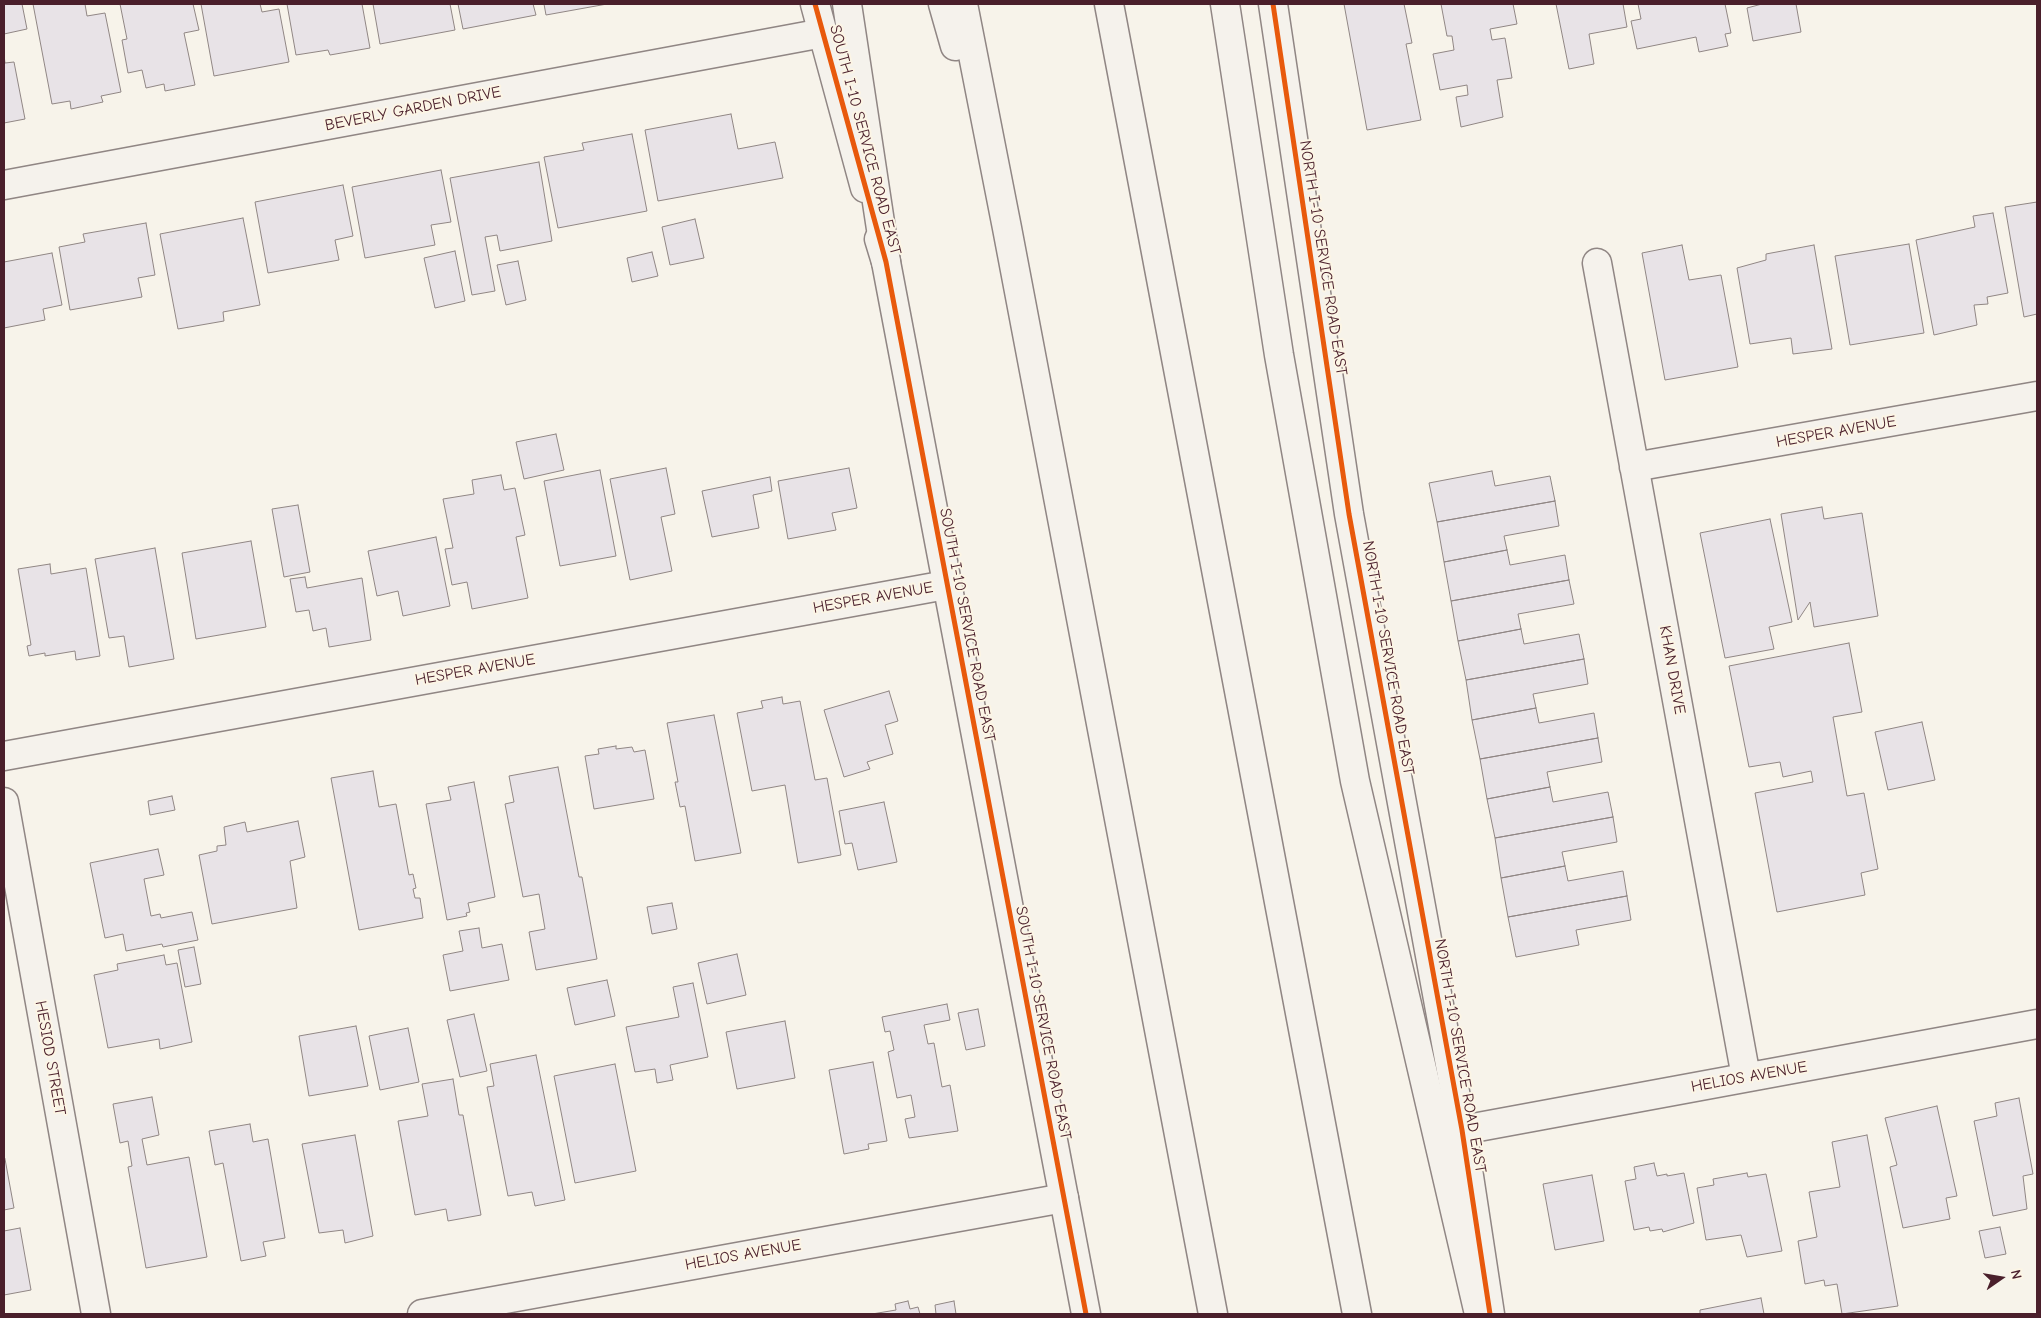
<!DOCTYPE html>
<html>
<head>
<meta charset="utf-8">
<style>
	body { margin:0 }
	#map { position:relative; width:2041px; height:1318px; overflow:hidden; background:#f7f3ea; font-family:"Comic Neue",sans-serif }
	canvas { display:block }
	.frame { position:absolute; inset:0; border:5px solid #4a1f2b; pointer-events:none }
	.north { position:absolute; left:1976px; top:1253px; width:50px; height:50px; -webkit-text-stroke:4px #fcf5e5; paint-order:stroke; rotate:77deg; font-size:14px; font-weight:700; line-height:20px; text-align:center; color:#4a1f2b }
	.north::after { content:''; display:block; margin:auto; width:18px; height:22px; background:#4a1f2b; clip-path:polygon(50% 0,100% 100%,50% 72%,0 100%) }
</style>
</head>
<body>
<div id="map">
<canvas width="2041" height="1318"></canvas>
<div class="frame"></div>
<div class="north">N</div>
</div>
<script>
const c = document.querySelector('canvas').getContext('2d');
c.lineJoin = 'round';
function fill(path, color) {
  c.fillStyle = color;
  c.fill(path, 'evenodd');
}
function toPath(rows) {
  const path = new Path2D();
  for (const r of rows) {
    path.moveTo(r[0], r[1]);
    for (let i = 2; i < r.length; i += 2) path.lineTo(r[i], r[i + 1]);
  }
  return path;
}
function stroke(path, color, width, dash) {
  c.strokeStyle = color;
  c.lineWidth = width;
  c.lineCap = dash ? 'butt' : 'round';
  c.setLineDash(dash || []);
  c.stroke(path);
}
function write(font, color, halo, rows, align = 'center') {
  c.font = font + ' "Comic Neue",sans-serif';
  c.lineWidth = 4;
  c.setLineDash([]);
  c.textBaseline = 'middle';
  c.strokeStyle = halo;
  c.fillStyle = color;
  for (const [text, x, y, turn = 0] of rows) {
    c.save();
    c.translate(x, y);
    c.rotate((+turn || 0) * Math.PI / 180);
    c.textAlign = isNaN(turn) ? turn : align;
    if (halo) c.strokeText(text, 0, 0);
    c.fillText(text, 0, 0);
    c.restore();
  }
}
const building = toPath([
	[4,4,22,4,27,29,4,34,4,4],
	[33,4,85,4,87,16,105,13,121,92,101,96,103,102,71,109,70,101,52,104,33,4],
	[120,4,193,4,199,30,184,33,195,85,165,91,164,84,146,88,142,70,128,73,122,40,127,39,120,4],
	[201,4,260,4,262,12,279,9,289,62,214,76,201,4],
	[287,4,362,4,370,48,330,55,328,50,296,55,287,4],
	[373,4,450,4,455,30,380,44,373,4],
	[458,4,533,4,536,15,463,29,458,4],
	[544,4,607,4,546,15,544,4],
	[1344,4,1404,4,1412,43,1406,44,1421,120,1367,130,1344,4],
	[1441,4,1513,4,1517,24,1490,29,1492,40,1505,38,1512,78,1497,80,1503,117,1461,127,1456,97,1468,95,1467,85,1440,90,1433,54,1454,50,1452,36,1447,36,1441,4],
	[1556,4,1623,4,1627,27,1589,34,1594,64,1569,69,1556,4],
	[1638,4,1725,4,1731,33,1725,34,1728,46,1699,52,1696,37,1637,49,1631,21,1641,19,1638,4],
	[1762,4,1796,4,1801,32,1753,41,1747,8,1762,4],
	[4,55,5,63,14,62,25,119,4,123,4,55],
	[731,114,738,149,775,142,783,178,658,201,645,130,731,114],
	[632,134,647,211,558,228,544,157,584,150,582,143,632,134],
	[539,162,552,241,500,251,497,235,485,237,495,291,472,295,450,178,539,162],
	[441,170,451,222,431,225,435,245,365,258,352,187,441,170],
	[343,185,353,236,335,240,339,260,268,273,255,202,343,185],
	[2037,202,2037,314,2024,317,2005,207,2037,202],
	[1993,213,2008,293,1987,297,1988,304,1974,305,1977,325,1934,335,1916,240,1975,227,1973,216,1993,213],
	[243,218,260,305,223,312,224,321,178,329,160,234,243,218],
	[695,219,704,258,670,265,662,227,695,219],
	[146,223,155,275,138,278,142,297,70,310,59,247,85,242,83,234,146,223],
	[1909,244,1924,333,1850,345,1835,256,1909,244],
	[1682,245,1689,280,1721,275,1738,367,1665,380,1642,253,1682,245],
	[1814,245,1832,349,1793,354,1791,338,1750,344,1737,268,1766,260,1766,254,1814,245],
	[455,251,465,301,435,308,424,258,455,251],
	[652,252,658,276,632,282,627,258,652,252],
	[52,253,62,305,43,309,45,320,4,328,4,262,52,253],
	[518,261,526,300,506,305,497,265,518,261],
	[556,434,564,470,524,479,516,442,556,434],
	[666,468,675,514,661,517,672,571,630,580,610,479,666,468],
	[849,468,857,508,832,513,836,530,788,539,778,481,849,468],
	[600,470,616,556,560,566,544,481,600,470],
	[1492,471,1495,486,1550,476,1555,501,1437,522,1429,483,1492,471],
	[501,475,504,490,515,488,525,535,516,537,528,598,472,609,467,582,452,585,445,549,453,548,443,499,474,494,472,480,501,475],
	[770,477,772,491,753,495,759,528,712,537,702,491,770,477],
	[1555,501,1559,526,1504,536,1507,550,1444,562,1437,522,1555,501],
	[298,505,310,572,284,577,272,509,298,505],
	[1822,507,1824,519,1862,513,1878,616,1814,627,1810,602,1798,620,1781,514,1822,507],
	[1770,519,1792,622,1769,627,1774,649,1725,658,1700,533,1770,519],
	[436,537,450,606,403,616,398,591,377,596,368,551,436,537],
	[251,541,266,627,196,639,182,553,251,541],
	[155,548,174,659,129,667,124,636,109,638,95,559,155,548],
	[1507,550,1510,565,1565,555,1569,580,1451,601,1444,562,1507,550],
	[50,564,51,574,86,568,100,656,76,660,75,651,45,656,45,653,29,656,27,646,31,645,18,569,50,564],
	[305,577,307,588,362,578,371,640,329,647,326,628,313,631,309,610,296,612,290,579,305,577],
	[1569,580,1574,604,1518,614,1521,629,1458,641,1451,601,1569,580],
	[1521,629,1524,644,1579,634,1584,659,1466,680,1458,641,1521,629],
	[1849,643,1862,712,1833,717,1847,796,1864,793,1878,869,1861,873,1865,895,1777,912,1755,793,1813,782,1811,771,1783,777,1780,762,1749,767,1729,666,1849,643],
	[1584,659,1588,684,1533,694,1536,708,1472,720,1466,680,1584,659],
	[889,691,898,721,885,725,893,754,867,762,870,769,844,777,824,710,889,691],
	[782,697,783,704,800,701,815,780,827,778,841,855,798,863,785,785,752,791,737,713,763,708,761,701,782,697],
	[1536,708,1539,723,1594,713,1598,738,1480,759,1472,720,1536,708],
	[714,715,741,853,695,861,685,806,680,807,675,782,678,782,667,723,714,715],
	[1922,722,1935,780,1888,790,1875,732,1922,722],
	[1598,738,1602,762,1547,772,1550,787,1487,799,1480,759,1598,738],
	[616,746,616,749,632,747,634,752,645,750,654,799,594,809,585,756,599,754,598,749,616,746],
	[558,767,579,877,582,877,597,959,536,970,529,932,545,929,539,894,523,897,505,804,514,802,509,776,558,767],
	[373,771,379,807,396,804,409,875,413,874,416,888,413,889,415,898,420,898,423,918,359,930,331,778,373,771],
	[474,782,495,897,468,903,470,912,466,913,467,916,447,920,426,804,451,800,448,787,474,782],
	[1550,787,1553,802,1608,792,1613,817,1495,838,1487,799,1550,787],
	[172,796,175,810,150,815,148,801,172,796],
	[884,802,897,862,858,870,852,843,845,844,839,811,884,802],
	[1613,817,1617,842,1562,852,1565,866,1501,878,1495,838,1613,817],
	[298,821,305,857,290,861,297,908,212,924,199,855,217,851,217,846,226,845,224,827,245,822,247,832,298,821],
	[158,849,164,875,144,879,151,916,160,914,161,918,192,912,198,940,163,947,162,944,126,951,123,934,105,938,90,863,158,849],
	[1565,866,1568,881,1623,871,1627,896,1508,917,1501,878,1565,866],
	[1627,896,1631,920,1576,930,1579,945,1516,957,1508,917,1627,896],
	[672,903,677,929,652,934,647,907,672,903],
	[479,928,482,948,502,944,509,980,450,991,443,955,463,951,459,931,479,928],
	[194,947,201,984,185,987,178,950,194,947],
	[737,954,746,995,707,1004,698,963,737,954],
	[164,955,166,965,177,963,192,1042,160,1049,159,1039,108,1048,94,975,118,970,117,964,164,955],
	[607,980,615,1016,575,1025,567,988,607,980],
	[693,983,708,1057,670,1065,673,1080,657,1083,655,1069,635,1072,626,1027,679,1017,673,987,693,983],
	[947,1004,950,1020,924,1025,928,1044,934,1043,942,1087,950,1085,958,1131,909,1138,905,1119,915,1117,911,1095,897,1098,888,1052,894,1050,890,1031,885,1032,882,1017,947,1004],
	[978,1009,985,1046,966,1050,958,1013,978,1009],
	[474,1014,487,1071,460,1077,447,1020,474,1014],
	[785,1021,795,1078,737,1089,726,1032,785,1021],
	[356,1026,368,1086,309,1096,299,1036,356,1026],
	[408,1028,419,1082,380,1090,369,1036,408,1028],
	[536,1055,565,1200,535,1206,532,1192,508,1196,487,1087,494,1086,490,1064,536,1055],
	[873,1062,887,1141,868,1144,869,1149,844,1154,829,1070,873,1062],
	[615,1064,636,1171,575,1183,554,1076,615,1064],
	[453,1079,459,1115,463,1115,481,1215,448,1221,446,1209,415,1215,398,1121,428,1116,422,1084,453,1079],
	[152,1097,159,1135,142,1139,147,1165,189,1157,207,1257,146,1268,128,1167,132,1166,128,1141,120,1143,113,1104,152,1097],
	[2019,1098,2033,1174,2023,1176,2027,1209,1993,1216,1974,1121,1997,1116,1995,1103,2019,1098],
	[1937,1106,1957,1196,1946,1198,1950,1219,1903,1228,1890,1167,1897,1165,1885,1118,1937,1106],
	[250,1124,253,1142,268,1139,285,1238,263,1242,266,1256,241,1261,223,1163,215,1165,209,1131,250,1124],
	[355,1135,373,1236,345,1243,343,1230,319,1233,302,1144,355,1135],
	[1867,1135,1898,1306,1842,1314,1837,1284,1825,1286,1824,1280,1805,1284,1798,1241,1817,1237,1809,1192,1840,1187,1832,1142,1867,1135],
	[5,1159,14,1208,4,1210,4,1160,5,1159],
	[1654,1163,1657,1176,1667,1174,1667,1176,1684,1173,1694,1223,1663,1232,1662,1229,1650,1231,1649,1227,1634,1230,1625,1181,1636,1179,1634,1167,1654,1163],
	[1747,1173,1748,1177,1766,1174,1782,1251,1747,1257,1741,1235,1706,1240,1697,1188,1714,1185,1713,1179,1747,1173],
	[1592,1175,1604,1241,1555,1250,1543,1184,1592,1175],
	[2000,1227,2006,1254,1985,1258,1979,1231,2000,1227],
	[20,1228,31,1290,4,1295,4,1231,20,1228],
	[1761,1298,1764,1314,1700,1314,1700,1310,1761,1298],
	[908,1301,910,1309,918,1307,920,1314,872,1314,896,1310,895,1304,908,1301],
	[954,1301,956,1314,936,1314,935,1305,954,1301]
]);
fill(building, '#e8e3e7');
stroke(building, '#908684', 1);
const minor = toPath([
	[4,185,823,33],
	[1597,263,1746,1077],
	[1634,467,2037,396],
	[4,756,946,585],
	[4,802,96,1314],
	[1462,1130,2037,1024],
	[422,1314,1064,1198]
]);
const tertiary = toPath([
	[815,4,865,188],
	[1273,4,1349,514,1462,1130,1490,1314],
	[879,239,886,262,1086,1314]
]);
const motorway = toPath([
	[847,4,886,262],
	[943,4,955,46],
	[963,4,1007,228,1213,1314],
	[1109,4,1357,1314],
	[1225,4,1279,355,1355,781,1479,1314]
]);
stroke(minor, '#908684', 31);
stroke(tertiary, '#908684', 31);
stroke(motorway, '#908684', 31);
stroke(minor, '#f5f2ec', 28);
stroke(tertiary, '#f5f2ec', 28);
stroke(motorway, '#f5f2ec', 28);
stroke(toPath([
	[815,4,886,262,1086,1314],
	[1273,4,1349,514,1462,1130,1490,1314]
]), '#e8590c', 5);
write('16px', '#4a1f2b', '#fcf5e5', [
	["BEVERLY GARDEN DRIVE",413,109,-11],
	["SOUTH I-10 SERVICE ROAD EAST",865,140,75],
	["NORTH I-10 SERVICE ROAD EAST",1323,258,81],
	["HESPER AVENUE",1836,432,-10],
	["HESPER AVENUE",873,598,-10],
	["SOUTH I-10 SERVICE ROAD EAST",967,625,79],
	["NORTH I-10 SERVICE ROAD EAST",1388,658,80],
	["HESPER AVENUE",475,670,-10],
	["KHAN DRIVE",1672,670,80],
	["SOUTH I-10 SERVICE ROAD EAST",1043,1023,79],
	["NORTH I-10 SERVICE ROAD EAST",1460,1056,80],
	["HESIOD STREET",50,1058,80],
	["HELIOS AVENUE",1749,1077,-10],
	["HELIOS AVENUE",743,1255,-10]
]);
</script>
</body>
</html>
